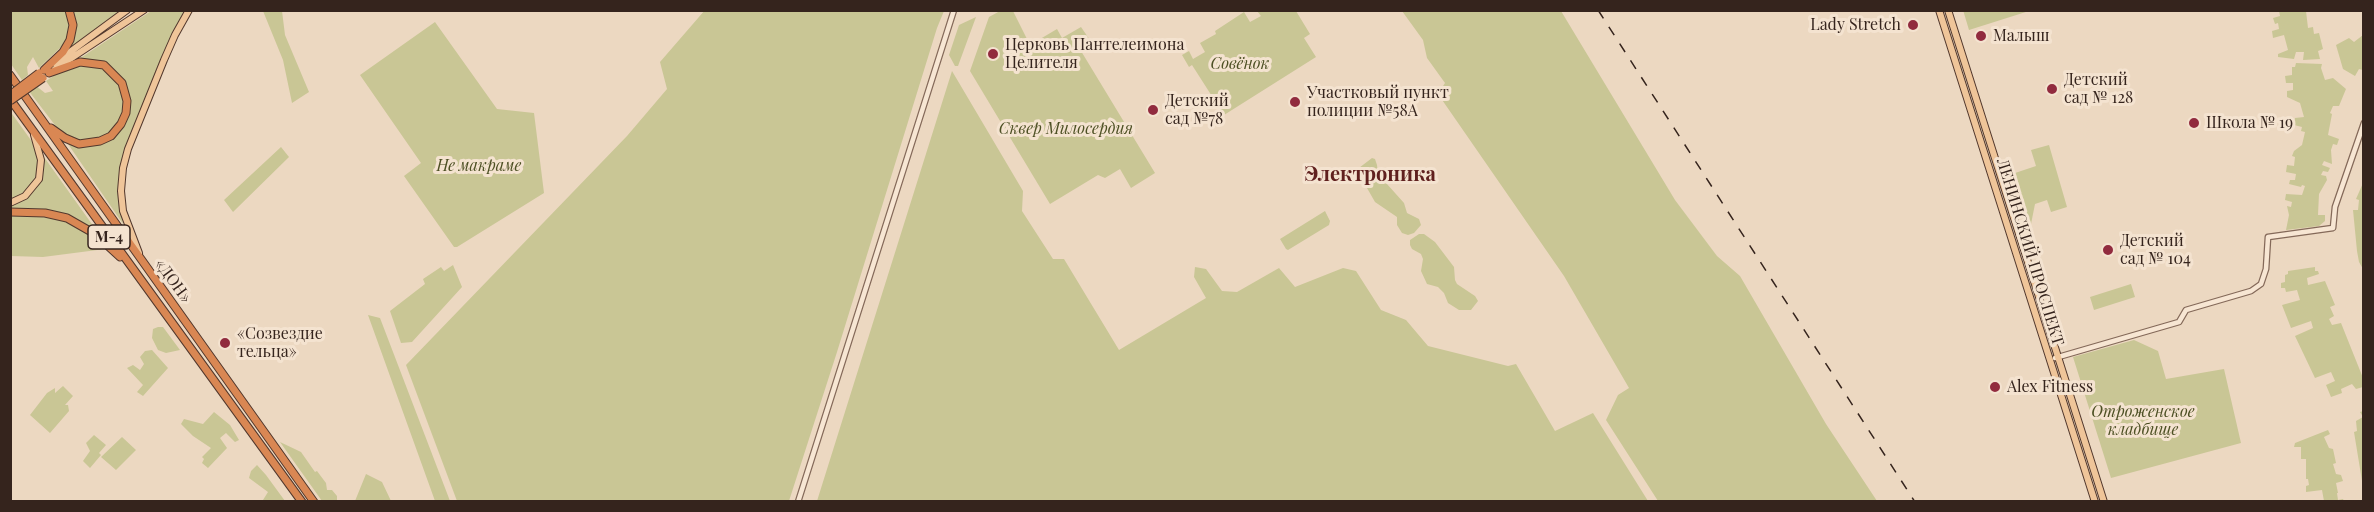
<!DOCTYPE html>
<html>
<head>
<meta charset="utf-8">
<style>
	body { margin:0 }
	#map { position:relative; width:2374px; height:512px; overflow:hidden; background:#ecd8c1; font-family:"Playfair Display",serif }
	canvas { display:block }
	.frame { position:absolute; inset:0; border:12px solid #35241d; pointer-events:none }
</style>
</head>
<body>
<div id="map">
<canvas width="2374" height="512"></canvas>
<div class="frame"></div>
</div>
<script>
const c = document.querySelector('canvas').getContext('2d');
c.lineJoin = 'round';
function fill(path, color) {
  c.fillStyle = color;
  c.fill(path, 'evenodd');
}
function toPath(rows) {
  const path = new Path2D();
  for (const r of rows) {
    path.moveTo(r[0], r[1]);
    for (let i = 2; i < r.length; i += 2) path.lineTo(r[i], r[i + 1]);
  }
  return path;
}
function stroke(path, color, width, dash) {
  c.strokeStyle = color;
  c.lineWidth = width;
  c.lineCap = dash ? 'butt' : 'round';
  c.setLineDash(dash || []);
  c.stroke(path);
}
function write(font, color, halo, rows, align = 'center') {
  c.font = font + ' "Playfair Display",serif';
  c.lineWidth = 6;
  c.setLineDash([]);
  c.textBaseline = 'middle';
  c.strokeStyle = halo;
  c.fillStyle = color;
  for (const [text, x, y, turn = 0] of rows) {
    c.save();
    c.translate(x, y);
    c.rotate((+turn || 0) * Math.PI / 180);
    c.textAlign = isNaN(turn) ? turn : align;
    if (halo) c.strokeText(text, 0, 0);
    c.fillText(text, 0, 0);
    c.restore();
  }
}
fill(toPath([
	[705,10,944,11,937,28,837,352,789,501,457,501,406,365,627,136,667,89,660,62],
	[1963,10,2029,10,2029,11,1969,30],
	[10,11,120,11,70,48,62,46,39,68,33,57,27,67,28,75,22,80,11,64],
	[151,11,186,11,167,46,125,151,119,199,123,224,68,144,70,138,58,129,28,90,35,85,45,93,53,91,46,81],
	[263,11,282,11,285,35,309,92,292,103,283,60],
	[1000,11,1013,11,1030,45,1057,29,1062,38,1081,27,1092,43,1081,51,1155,173,1131,188,1120,169,1105,178,1098,175,1050,204,970,71,989,17],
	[1296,11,1310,34,1304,38,1316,57,1224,115,1192,65,1189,67,1182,55,1189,51,1193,59,1205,52,1200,43,1216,34,1215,31,1244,12,1250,22,1261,16,1257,11],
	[1402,11,1561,11,1675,200,1717,256,1740,276,1826,424,1877,501,1658,501,1606,420,1618,395,1629,388,1564,276,1438,94,1445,83,1427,58,1423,40],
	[2279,11,2306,11,2308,28,2313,27,2314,34,2319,33,2323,49,2318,51,2320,59,2303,60,2304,52,2296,52,2294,59,2278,57,2278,54,2288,50,2284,35,2273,38,2272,31,2279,29,2278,23,2275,24,2273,18,2280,16],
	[976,17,958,66,955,66,949,55,959,25],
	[435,22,497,109,534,113,544,193,457,247,454,247,404,176,421,163,360,75],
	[2363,35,2363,70,2359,69,2355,76,2343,69,2336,45,2349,38,2354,42],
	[2296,63,2322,64,2321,68,2325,80,2333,78,2346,89,2339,106,2333,106,2330,113,2332,114,2328,135,2339,139,2337,145,2333,144,2331,150,2332,164,2324,161,2322,165,2330,168,2328,172,2323,171,2321,175,2326,176,2327,180,2319,194,2318,215,2325,215,2325,221,2319,226,2286,230,2289,215,2287,206,2291,207,2292,202,2285,200,2286,194,2302,195,2305,186,2302,185,2301,187,2289,184,2290,180,2295,180,2296,174,2286,172,2287,165,2294,166,2295,157,2292,156,2294,151,2302,145,2305,132,2301,131,2302,127,2294,125,2295,118,2304,117,2300,103,2287,97,2287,91,2293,90,2293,83,2286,83,2285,76,2292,75,2292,67,2295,67],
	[952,71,1023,191,1022,211,1053,259,1064,259,1119,350,1206,298,1194,277,1195,267,1206,269,1222,291,1237,292,1279,268,1295,287,1343,268,1356,271,1381,310,1406,320,1428,346,1508,366,1516,364,1555,431,1593,413,1648,501,817,501],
	[10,111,33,143,39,157,44,157,94,227,96,230,92,236,105,249,43,257,11,256],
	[2049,145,2067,207,2051,212,2047,200,2035,204,2031,224,2025,225,2006,163,2011,161,2015,173,2036,166,2031,150],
	[281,147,289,157,233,212,224,200],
	[1372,158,1375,159,1377,165,1378,174,1404,203,1407,213,1419,219,1421,225,1414,233,1408,235,1402,233,1397,225,1397,217,1375,202,1367,188,1354,175,1355,171],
	[2363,183,2363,269,2359,262,2357,251,2353,210,2358,210,2359,200,2356,199],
	[1325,211,1330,221,1329,225,1288,250,1286,249,1280,239],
	[1419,234,1424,234,1435,242,1454,267,1455,280,1457,284,1475,296,1478,301,1471,310,1459,310,1448,303,1444,293,1438,287,1427,284,1421,271,1423,259,1421,254,1412,249,1410,245,1410,240],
	[453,265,462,287,412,342,401,343,390,311,425,284,423,279,441,267,444,271],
	[2315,267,2315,271,2318,271,2319,274,2307,278,2308,285,2325,281,2335,305,2330,307,2334,316,2329,319,2332,325,2341,323,2363,378,2363,387,2356,389,2352,384,2341,389,2342,393,2331,397,2326,385,2335,381,2331,372,2315,378,2295,336,2313,328,2311,321,2291,328,2282,305,2300,300,2297,290,2286,292,2285,288,2281,288,2281,283,2285,282,2285,275,2288,274,2288,271],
	[2131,284,2135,297,2094,310,2090,297],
	[368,315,380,318,450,501,435,501],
	[158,327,163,327,180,350,166,353,158,350,152,338,153,329],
	[2134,340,2158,351,2166,379,2224,369,2241,443,2111,478,2073,357],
	[152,350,168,368,143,396,137,392,143,385,127,368,133,365,140,370,144,364,140,357,145,351],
	[63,386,73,396,65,405,68,405,69,411,50,433,30,415,47,393,55,388,55,393],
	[2363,411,2363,487,2354,432,2357,431,2356,421,2363,417,2360,412],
	[214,412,230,425,239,440,235,442,226,433,220,438,227,448,208,468,202,463,204,459,202,457,211,448,193,436,181,424,184,419,203,424],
	[2328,430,2330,434,2324,437,2329,448,2333,449,2336,463,2333,464,2336,474,2341,475,2343,481,2336,483,2338,493,2337,493,2338,500,2343,499,2344,501,2324,501,2322,490,2306,492,2306,486,2309,485,2308,479,2306,479,2306,459,2301,459,2301,447,2294,447,2295,443],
	[94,435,106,445,99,453,101,455,90,468,83,461,90,451,86,443],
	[122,437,136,450,116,470,101,457],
	[280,442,301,452,315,472,317,471,326,483,327,490,332,490,337,496,337,501,322,501],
	[257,465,266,475,285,501,264,501,263,500,268,492,249,478,251,471],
	[366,474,382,482,391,501,355,501]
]), '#c9c695');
const minor = toPath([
	[2055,358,2179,322,2186,310,2251,291,2261,284,2266,269,2268,237,2333,228,2335,207,2364,123],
	[798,502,954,10]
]);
const major = toPath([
	[1939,10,2095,502],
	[1948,10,2104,502],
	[55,63,127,10],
	[55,69,144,10],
	[10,203,25,196,39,179,41,160,34,135],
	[139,253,123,211,121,191,123,168,128,149,164,60,175,35,189,10]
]);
const highway = toPath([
	[44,70,63,52,70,40,73,25,69,10],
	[49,73,80,62,104,65,122,83,127,101,126,113,121,124,111,136,100,141,79,144,65,138,51,128],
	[10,75,314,502],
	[10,99,302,502],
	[10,212,45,213,67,218,95,234,120,257]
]);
stroke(minor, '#846959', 7);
stroke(major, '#52382d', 8);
stroke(highway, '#52382d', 9);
stroke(minor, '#f7e6d3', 4.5);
stroke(major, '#efc599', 6);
stroke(highway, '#d98753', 7);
stroke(toPath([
	[1598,10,1915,502]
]), '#35241d', 1.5, [10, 10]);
const highwayBridge = toPath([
	[10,95,39,73],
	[10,101,43,78]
]);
stroke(highwayBridge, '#52382d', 9, []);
stroke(highwayBridge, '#d98753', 7);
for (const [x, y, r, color] of [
	[1913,25,6,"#912b3e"],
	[1981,36,6,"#912b3e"],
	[993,54,6,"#912b3e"],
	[2052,89,6,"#912b3e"],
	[1295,102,6,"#912b3e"],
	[1153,110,6,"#912b3e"],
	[2194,123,6,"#912b3e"],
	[2108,250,6,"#912b3e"],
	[225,343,6,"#912b3e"],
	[1995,387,6,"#912b3e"]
]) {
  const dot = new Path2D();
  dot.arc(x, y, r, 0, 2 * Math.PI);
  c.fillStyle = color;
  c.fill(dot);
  stroke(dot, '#f4e3d0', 2);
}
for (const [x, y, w] of [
	[109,237,42]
]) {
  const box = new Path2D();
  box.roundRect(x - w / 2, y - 12, w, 24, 4.5);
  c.fillStyle = '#f4e3d0';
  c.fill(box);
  stroke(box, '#35241d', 1.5);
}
write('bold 15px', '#35241d', null, [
	["М-4",109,237]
]);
write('16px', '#35241d', '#f4e3d0', [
	["Lady Stretch",1901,25,"right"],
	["Малыш",1993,36],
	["Церковь Пантелеимона",1005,45],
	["Целителя",1005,63],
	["Детский",2064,80],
	["сад № 128",2064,98],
	["Участковый пункт",1307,93],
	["полиции №58А",1307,111],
	["Детский",1165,101],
	["сад №78",1165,119],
	["Школа № 19",2206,123],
	["Детский",2120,241],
	["сад № 104",2120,259],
	["«Созвездие",237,334],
	["тельца»",237,352],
	["Alex Fitness",2007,387]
], 'left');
write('italic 16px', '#4d5024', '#f4e3d0', [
	["Совёнок",1240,64],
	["Сквер Милосердия",1066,129],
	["Не макраме",479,166],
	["Отроженское",2143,412],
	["кладбище",2143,430]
]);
write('16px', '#35241d', '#f4e3d0', [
	["ЛЕНИНСКИЙ ПРОСПЕКТ",2030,252,73],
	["«ДОН»",173,281,54]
]);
write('bold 20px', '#60201e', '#f4e3d0', [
	["Электроника",1370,175]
]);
</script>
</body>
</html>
